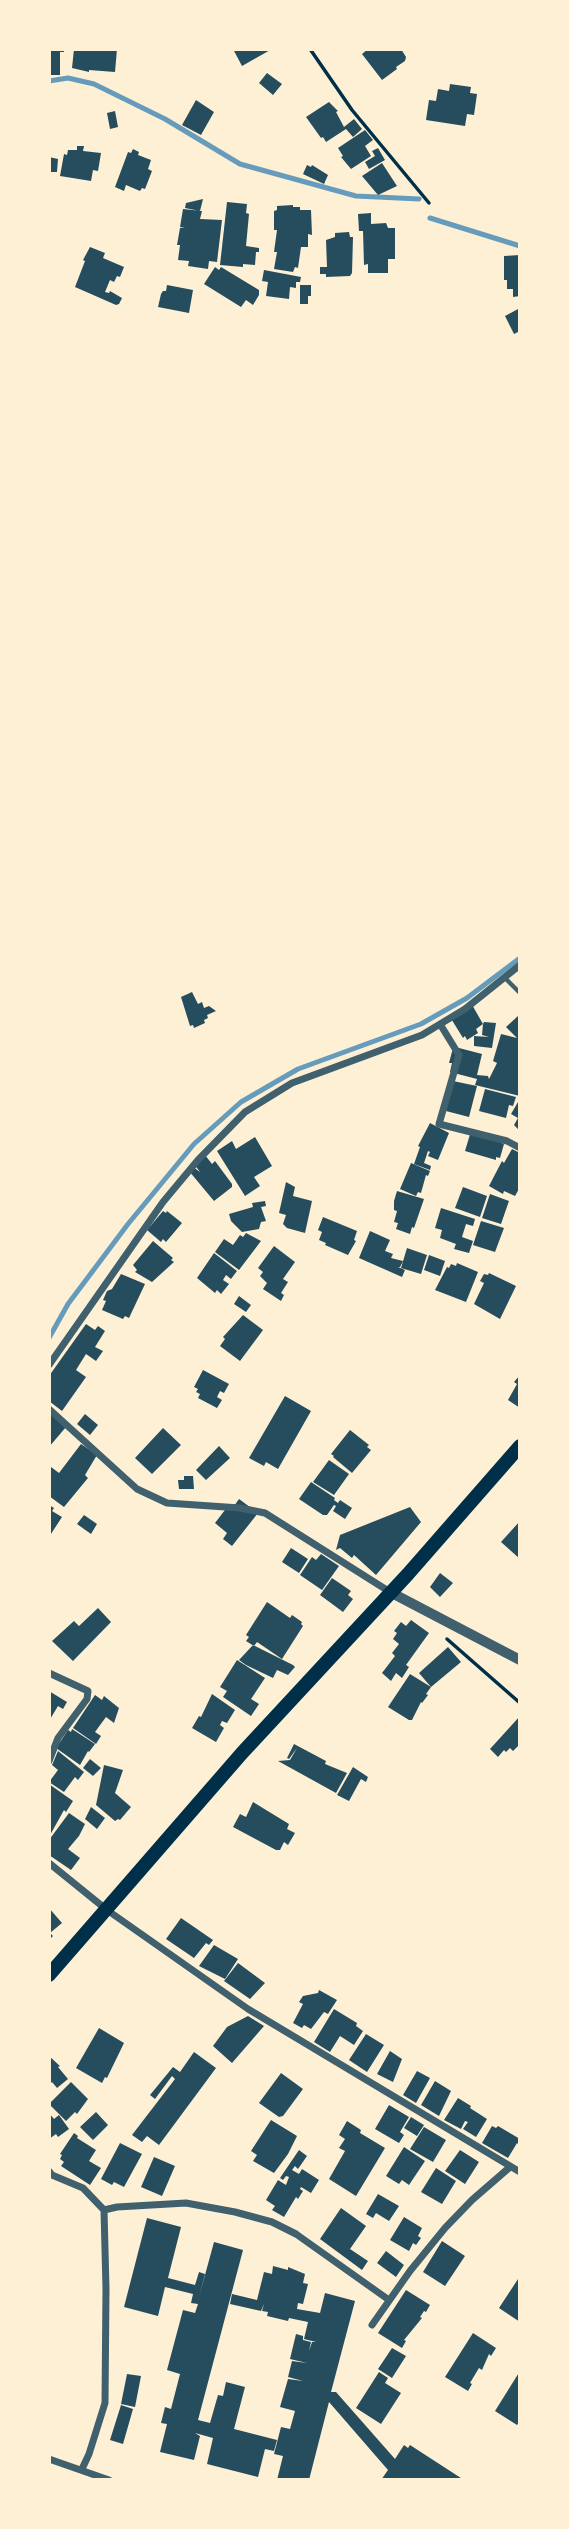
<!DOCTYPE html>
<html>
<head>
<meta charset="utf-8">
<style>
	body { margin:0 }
	#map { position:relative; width:569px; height:2529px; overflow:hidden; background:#fdf0d5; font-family:Figtree,sans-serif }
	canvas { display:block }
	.frame { position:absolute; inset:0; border:51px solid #fdf0d5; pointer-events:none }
</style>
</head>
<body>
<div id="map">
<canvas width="569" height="2529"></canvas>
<div class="frame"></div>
</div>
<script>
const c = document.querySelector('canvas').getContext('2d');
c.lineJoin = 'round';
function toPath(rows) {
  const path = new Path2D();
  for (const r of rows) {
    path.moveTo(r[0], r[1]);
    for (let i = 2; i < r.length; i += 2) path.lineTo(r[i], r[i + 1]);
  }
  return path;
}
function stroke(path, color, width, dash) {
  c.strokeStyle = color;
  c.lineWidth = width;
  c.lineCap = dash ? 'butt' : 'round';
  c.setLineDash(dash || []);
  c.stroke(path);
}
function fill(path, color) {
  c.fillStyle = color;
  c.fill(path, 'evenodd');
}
stroke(toPath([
	[49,81,68,78,94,84,165,119,240,164,356,196,419,199],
	[430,218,520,246],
	[49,1338,68,1304,128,1224,194,1144,241,1102,298,1069,421,1024,467,998,520,958]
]), '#669bbc', 5);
fill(toPath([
	[49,49,64,49,64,52,60,52,60,75,49,75],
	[74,49,117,49,115,72,89,70,89,72,72,68],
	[233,49,272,49,242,66],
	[368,49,401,49,406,57,405,61,396,67,397,69,382,80,362,54],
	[267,73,282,84,273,95,259,83],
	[450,84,471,87,470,93,477,94,474,115,467,114,465,126,426,120,429,100,436,101,438,89,449,91],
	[196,100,214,112,201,135,182,125],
	[329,102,338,111,336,112,344,127,354,119,362,129,353,137,346,129,326,142,323,137,321,138,306,117],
	[115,111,118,127,110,129,107,113],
	[365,130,373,140,365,146,371,156,351,169,341,157,343,156,338,148],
	[77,146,84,146,83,151,101,153,98,171,93,170,91,181,60,176,64,154,67,155,68,150,77,150],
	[378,148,385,160,369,169,365,162,375,156,372,151],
	[133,149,139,152,138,155,151,160,148,169,152,171,145,189,142,188,140,191,126,185,124,191,115,187,128,152,131,153],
	[49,157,58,159,57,172,49,172],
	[382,163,397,186,378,195,362,176],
	[307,165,311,167,312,165,328,175,324,184,303,174],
	[203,199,200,211,185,208,186,203],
	[227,202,247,204,246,213,249,214,246,246,259,248,259,252,256,252,255,265,243,264,243,267,220,265],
	[293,205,293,207,300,207,300,210,311,210,312,235,308,234,308,247,301,247,298,268,295,267,293,272,274,269,277,252,274,252,277,230,274,230,274,211,277,210,277,206],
	[183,209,202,211,200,219,222,220,217,262,209,261,208,269,188,266,189,261,178,260,180,245,177,245,180,228,185,228,180,227],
	[371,213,371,224,386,223,388,228,395,228,395,259,388,259,388,273,368,273,368,264,364,265,363,231,359,231,358,214],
	[349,232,350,237,353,237,352,273,350,276,326,277,326,274,320,274,320,267,327,267,326,240,335,237,335,233],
	[90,247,105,253,103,258,124,267,120,277,117,276,114,282,110,280,105,292,109,293,110,291,122,298,119,304,116,305,75,287,85,261,83,260],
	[520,255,520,296,513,297,513,289,507,289,507,280,504,280,504,256],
	[215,267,219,270,221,267,259,290,259,295,253,305,246,300,241,307,204,284],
	[264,270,301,277,300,282,296,282,296,288,290,287,289,299,266,296,268,282,262,281],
	[167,285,193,290,189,313,158,307,161,294,163,291,166,291],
	[300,285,311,285,311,296,308,296,308,304,300,304],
	[520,308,520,331,514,334,505,316],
	[192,992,198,1004,202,1002,204,1008,209,1006,216,1011,207,1015,208,1018,204,1020,205,1023,194,1028,193,1025,190,1026,181,997],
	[471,1003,483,1024,484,1022,496,1023,492,1048,474,1046,474,1036,489,1037,482,1035,483,1024,476,1029,478,1033,467,1040,465,1036,463,1038,450,1017],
	[518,1016,520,1018,520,1096,475,1085,477,1079,450,1072,452,1063,449,1063,453,1048,459,1048,482,1054,477,1075,488,1076,489,1079,497,1063,493,1061,501,1034,517,1038,506,1027],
	[453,1081,477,1086,469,1117,446,1111],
	[485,1089,516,1097,513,1106,509,1105,506,1118,479,1111],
	[518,1102,520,1103,520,1131,514,1125,518,1118,511,1114],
	[430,1123,449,1133,438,1160,428,1156,430,1152,428,1151,424,1163,431,1166,430,1170,414,1164,420,1147,418,1146],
	[471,1131,504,1144,500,1158,496,1157,496,1160,465,1151],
	[255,1137,272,1166,254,1177,260,1186,245,1196,217,1151,232,1141,236,1149],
	[512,1149,520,1153,520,1187,515,1196,504,1191,503,1194,489,1186,502,1161,504,1163],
	[205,1155,212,1164,215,1161,232,1184,232,1187,214,1201,189,1171,193,1167,200,1172,194,1164],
	[411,1163,430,1171,428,1176,426,1175,421,1193,418,1192,416,1196,400,1189],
	[286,1182,295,1187,293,1196,312,1201,305,1233,287,1228,283,1224,286,1215,279,1213],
	[463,1187,487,1196,480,1217,455,1208],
	[397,1191,424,1199,414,1228,412,1227,410,1234,396,1229,398,1223,394,1222,397,1211,394,1210,394,1201],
	[490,1194,509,1201,501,1224,482,1218],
	[265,1201,266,1206,261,1207,266,1221,261,1222,259,1229,242,1232,231,1221,229,1214,253,1207,252,1203],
	[441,1208,475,1219,473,1226,466,1224,462,1237,473,1241,469,1253,454,1249,456,1244,440,1238,442,1230,435,1228],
	[163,1211,166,1213,167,1211,182,1223,166,1242,163,1239,161,1242,147,1230],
	[323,1217,357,1231,354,1240,356,1241,348,1255,325,1245,326,1243,319,1240,322,1232,318,1230],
	[481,1221,504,1228,495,1252,473,1245],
	[370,1231,390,1240,385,1251,393,1254,391,1258,403,1261,400,1267,398,1267,405,1270,402,1277,359,1258],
	[246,1233,261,1241,239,1270,215,1252,224,1239,233,1245,240,1235,243,1237],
	[153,1241,173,1258,171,1260,174,1262,152,1282,135,1272,137,1270,133,1265],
	[274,1246,295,1262,283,1279,288,1282,281,1293,284,1295,281,1301,263,1289,267,1283,260,1276,263,1272,258,1268],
	[407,1248,427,1255,421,1274,401,1268],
	[214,1253,237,1271,231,1279,226,1275,223,1280,229,1284,221,1294,217,1290,215,1293,197,1278],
	[429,1255,445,1261,440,1276,424,1270],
	[457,1263,478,1272,466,1302,435,1290,447,1267,449,1268,451,1264,456,1266],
	[489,1273,516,1286,500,1319,474,1304,484,1283,480,1281,484,1274,488,1275],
	[121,1274,145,1284,129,1318,125,1316,123,1319,102,1310,106,1301,103,1300,107,1291,112,1289],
	[239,1296,251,1305,246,1312,234,1304],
	[243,1315,263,1330,240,1361,220,1346,225,1339,223,1337],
	[86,1324,95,1330,98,1326,105,1331,95,1347,103,1351,96,1361,86,1354,76,1370,86,1377,62,1411,49,1401,49,1376],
	[203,1370,229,1384,224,1393,220,1391,217,1397,222,1400,217,1408,198,1398,200,1394,196,1392,198,1389,194,1387],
	[520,1375,520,1408,508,1400,517,1384,514,1382],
	[285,1396,311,1411,278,1469,266,1462,264,1466,249,1458],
	[49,1413,66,1427,49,1447],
	[85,1414,98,1425,90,1435,77,1424],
	[163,1428,181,1445,152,1474,135,1458],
	[350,1430,369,1445,367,1447,371,1450,352,1473,333,1457,334,1456,331,1454],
	[81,1444,97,1455,85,1475,88,1478,64,1507,49,1496,49,1470,51,1467,59,1473],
	[219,1446,230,1458,206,1480,196,1470],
	[329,1460,349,1474,334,1495,313,1482],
	[184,1476,193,1476,194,1489,179,1489,178,1480,184,1480],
	[311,1482,335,1498,334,1500,338,1503,340,1500,352,1508,345,1519,333,1511,336,1506,334,1505,327,1515,323,1515,299,1499],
	[239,1499,258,1513,232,1546,223,1539,227,1533,215,1523,228,1506,232,1509],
	[49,1505,54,1508,52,1511,62,1517,49,1537],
	[410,1507,421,1522,376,1575,354,1555,352,1558,340,1548,336,1550,340,1535],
	[84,1515,97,1524,91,1534,77,1524],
	[520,1521,520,1559,501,1542],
	[291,1548,308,1559,299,1573,282,1562],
	[321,1554,339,1566,322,1590,300,1575,312,1557,316,1560],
	[440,1573,453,1583,440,1597,430,1587],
	[332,1578,351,1591,348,1595,353,1599,343,1612,320,1595],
	[267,1602,290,1618,292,1615,302,1622,301,1624,303,1626,282,1659,257,1642,254,1646,246,1641,249,1637,246,1635],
	[98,1608,111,1622,73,1661,52,1641,74,1621,79,1626],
	[411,1620,429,1633,406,1665,409,1667,402,1678,396,1673,391,1681,382,1673,395,1656,392,1653,399,1644,393,1639,397,1633,394,1631,401,1622,406,1626],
	[253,1645,293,1665,295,1667,288,1675,277,1670,273,1678,246,1665,239,1660],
	[448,1647,461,1662,431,1687,419,1673],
	[237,1660,265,1678,251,1699,259,1704,251,1716,223,1697,227,1691,220,1687],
	[410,1674,431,1687,426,1694,428,1695,422,1703,421,1702,412,1720,409,1720,388,1707],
	[49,1691,67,1702,63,1709,58,1706,49,1721],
	[212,1694,235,1710,227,1723,222,1721,220,1725,224,1728,216,1742,192,1728,199,1716,201,1717],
	[95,1695,102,1700,104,1696,119,1708,114,1723,106,1717,95,1732,101,1736,96,1744,73,1728],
	[520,1716,520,1744,513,1751,510,1748,506,1752,504,1750,498,1757,490,1749],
	[72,1729,95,1744,89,1752,88,1751,80,1765,56,1748,68,1730,71,1732],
	[294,1744,326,1761,325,1764,347,1773,336,1793,278,1761,290,1760,297,1748,289,1759,287,1758],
	[58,1751,84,1772,78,1780,75,1777,64,1792,49,1782,58,1770,52,1765],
	[90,1759,101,1768,93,1776,83,1768],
	[104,1765,123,1770,115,1793,131,1807,120,1820,118,1819,115,1821,96,1805],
	[353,1767,368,1777,366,1782,361,1779,349,1801,337,1795],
	[49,1784,73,1801,66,1812,64,1810,49,1837],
	[253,1802,289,1824,287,1829,295,1833,288,1845,284,1842,280,1850,276,1850,233,1827,240,1814,246,1817],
	[91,1807,105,1818,97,1829,85,1819],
	[69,1813,85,1824,79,1836,68,1849,80,1858,71,1870,49,1855,49,1840],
	[49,1908,62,1923,50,1933,53,1936,49,1940],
	[181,1918,213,1940,209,1945,206,1943,194,1958,166,1939],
	[214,1945,238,1959,225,1979,199,1966],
	[238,1963,265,1983,250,1999,224,1981],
	[319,1990,337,2000,328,2014,324,2012,311,2029,304,2025,302,2028,293,2023,303,2004,299,2002,303,1996,318,1993],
	[334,2009,357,2023,356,2026,363,2031,354,2045,340,2036,330,2052,314,2042],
	[248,2016,264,2026,232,2063,213,2046,227,2027],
	[99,2028,124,2043,107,2078,105,2077,102,2083,76,2068],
	[366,2034,384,2045,367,2072,349,2060],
	[390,2051,402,2059,393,2082,377,2074],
	[194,2052,216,2068,159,2145,147,2136,142,2142,132,2135,175,2079,172,2076,155,2099,150,2095,173,2067,180,2072],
	[49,2056,60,2066,58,2067,68,2079,57,2088,52,2082,49,2085],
	[417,2071,430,2078,416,2103,403,2095],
	[281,2073,303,2089,283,2116,279,2117,259,2103],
	[435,2081,451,2091,439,2116,421,2105],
	[71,2082,88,2099,77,2114,75,2112,66,2121,49,2104],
	[458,2098,471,2106,470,2108,487,2119,476,2137,463,2129,468,2122,465,2121,461,2129,444,2120],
	[389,2105,409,2117,400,2132,404,2135,399,2143,375,2129],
	[96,2112,108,2125,93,2140,80,2127],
	[49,2113,54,2119,59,2115,69,2129,58,2137,56,2134,49,2139],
	[411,2117,424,2125,417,2136,404,2128],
	[271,2120,297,2136,288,2154,274,2173,253,2161,257,2155,251,2151],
	[347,2121,361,2130,360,2133,385,2148,356,2196,329,2179,345,2151,339,2148,345,2139,339,2135],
	[492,2126,496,2128,498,2126,520,2139,519,2145,517,2143,508,2158,482,2143],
	[424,2127,446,2140,433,2162,410,2149],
	[74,2133,78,2136,77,2138,96,2150,89,2161,101,2168,90,2185,61,2166,64,2162,60,2159,62,2155,60,2154],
	[120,2143,142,2154,124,2187,114,2182,112,2185,101,2179],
	[404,2147,425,2161,409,2185,402,2180,399,2184,386,2176],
	[299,2150,307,2156,298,2169,295,2166,292,2170,299,2174,302,2169,319,2180,311,2193,301,2187,300,2189,303,2191,298,2199,296,2197,284,2217,272,2210,275,2206,266,2200,278,2180,286,2185,289,2177,286,2176,283,2180,280,2178],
	[460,2150,479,2162,465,2184,445,2171],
	[154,2157,175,2166,162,2196,141,2187],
	[436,2168,456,2181,442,2204,421,2192],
	[378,2194,399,2206,389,2221,376,2213,373,2218,366,2214],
	[341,2208,366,2226,350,2249,368,2261,362,2270,320,2239],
	[404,2217,422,2228,418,2236,421,2238,416,2245,413,2243,409,2251,390,2240],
	[147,2218,181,2227,168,2278,195,2285,199,2272,205,2274,199,2297,214,2242,243,2250,198,2420,210,2423,218,2395,223,2396,226,2382,245,2387,234,2429,277,2440,274,2451,265,2449,258,2477,207,2464,213,2438,195,2433,200,2436,194,2460,160,2452,167,2424,161,2423,165,2407,171,2409,180,2374,167,2370,183,2310,195,2313,198,2304,191,2303,193,2294,165,2287,158,2316,124,2307],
	[442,2241,465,2256,445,2286,423,2272],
	[386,2251,404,2265,396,2277,377,2263],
	[273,2266,288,2270,288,2267,305,2274,303,2283,308,2284,303,2304,298,2303,297,2309,320,2313,325,2293,355,2301,331,2392,336,2392,395,2459,404,2445,408,2448,410,2445,464,2480,381,2480,388,2470,329,2402,309,2480,277,2480,283,2456,274,2454,281,2427,290,2429,295,2411,280,2407,288,2379,303,2381,288,2377,292,2361,307,2363,290,2359,296,2334,303,2336,303,2340,311,2342,309,2351,312,2342,316,2342,304,2339,308,2322,289,2318,288,2321,267,2316,268,2312,262,2311,264,2304,261,2311,230,2304,232,2294,257,2300,264,2272,272,2274],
	[520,2276,520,2322,499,2308],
	[406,2290,430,2305,426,2312,424,2311,420,2317,422,2318,404,2340,406,2341,402,2348,378,2333],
	[473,2333,496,2348,491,2356,489,2354,482,2370,479,2368,470,2383,472,2384,468,2391,445,2377],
	[392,2348,406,2356,392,2378,378,2369],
	[520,2371,520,2421,517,2425,495,2411],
	[379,2372,388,2378,385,2383,401,2393,381,2424,356,2408],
	[127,2374,141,2376,135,2407,121,2404],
	[121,2405,133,2409,123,2444,110,2440]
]), '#264d5e');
stroke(toPath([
	[310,49,352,110,429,203],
	[447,1639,520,1703]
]), '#003049', 3.5);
stroke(toPath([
	[504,977,520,993]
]), '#3f606c', 4.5);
stroke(toPath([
	[440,1024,459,1055,439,1124,507,1141,520,1148],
	[49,1365,163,1202,198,1160,245,1112,292,1083,422,1035,465,1009,520,965],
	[49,1409,137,1489,167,1503,240,1508,265,1513,390,1592],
	[49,1673,88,1691,87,1699,58,1738,49,1761],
	[49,1863,107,1910,248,2009,520,2172],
	[49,2171,52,2175,83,2188,104,2210,106,2289,105,2403,89,2454,82,2469],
	[104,2210,117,2207,186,2203,235,2212,272,2222,296,2234,389,2300],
	[372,2325,410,2271,445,2228,472,2200,510,2167],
	[49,2459,109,2480]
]), '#3f606c', 7);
stroke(toPath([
	[390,1592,520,1660]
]), '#3f606c', 10);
stroke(toPath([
	[49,1975,242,1753,408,1574,520,1446]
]), '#003049', 14);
</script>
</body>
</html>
